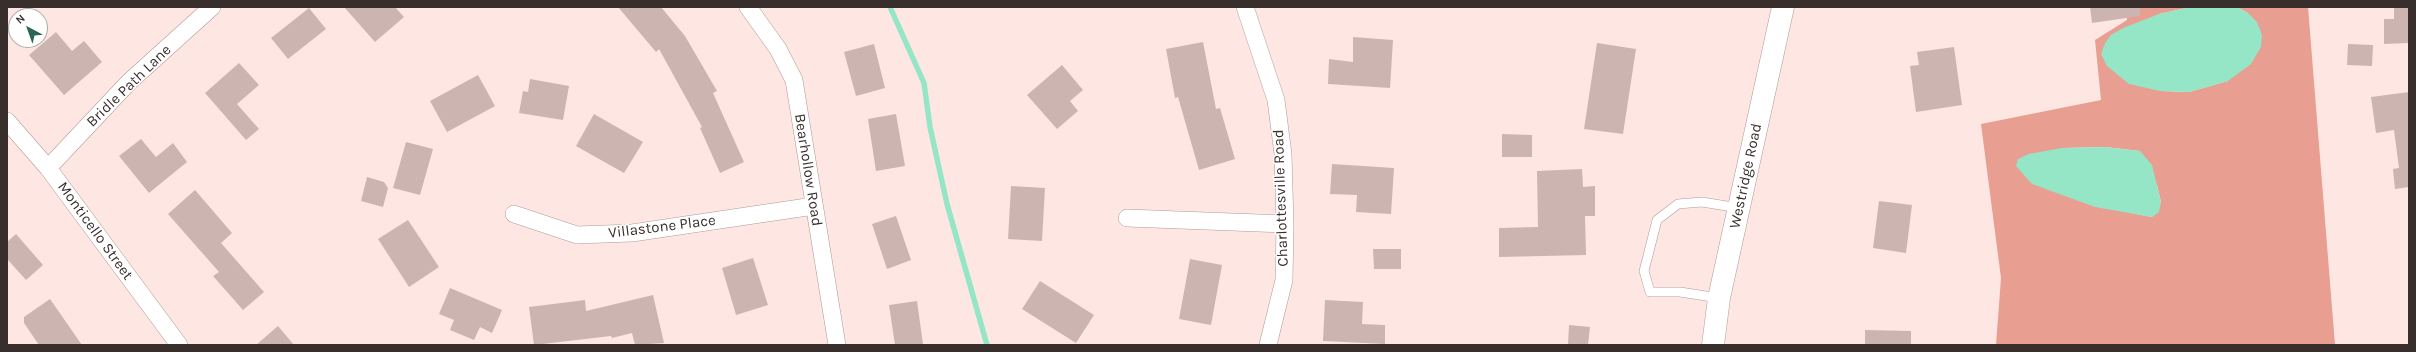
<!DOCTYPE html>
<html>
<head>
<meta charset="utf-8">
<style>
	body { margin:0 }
	#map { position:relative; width:2416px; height:352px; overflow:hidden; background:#fee7e2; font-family:Karla,sans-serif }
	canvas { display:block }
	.frame { position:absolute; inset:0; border:8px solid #382f2d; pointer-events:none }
	.north { position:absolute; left:8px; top:8px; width:40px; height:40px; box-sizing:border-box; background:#fff; border:1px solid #afacab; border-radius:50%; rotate:319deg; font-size:11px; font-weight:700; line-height:16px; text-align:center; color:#382f2d }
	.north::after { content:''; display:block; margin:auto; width:14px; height:18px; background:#2a6651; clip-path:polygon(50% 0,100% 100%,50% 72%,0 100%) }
</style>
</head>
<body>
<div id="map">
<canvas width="2416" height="352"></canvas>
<div class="frame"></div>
<div class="north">N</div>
</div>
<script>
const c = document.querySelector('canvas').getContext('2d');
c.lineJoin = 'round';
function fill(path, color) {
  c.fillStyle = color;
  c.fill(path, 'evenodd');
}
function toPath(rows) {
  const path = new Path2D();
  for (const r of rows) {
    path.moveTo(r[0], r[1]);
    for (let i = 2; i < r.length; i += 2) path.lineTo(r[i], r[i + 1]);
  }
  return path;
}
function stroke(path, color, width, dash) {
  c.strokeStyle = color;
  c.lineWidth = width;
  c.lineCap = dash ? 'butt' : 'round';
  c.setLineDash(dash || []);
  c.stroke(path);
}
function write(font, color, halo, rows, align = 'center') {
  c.font = font + ' Karla,sans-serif';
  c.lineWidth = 3;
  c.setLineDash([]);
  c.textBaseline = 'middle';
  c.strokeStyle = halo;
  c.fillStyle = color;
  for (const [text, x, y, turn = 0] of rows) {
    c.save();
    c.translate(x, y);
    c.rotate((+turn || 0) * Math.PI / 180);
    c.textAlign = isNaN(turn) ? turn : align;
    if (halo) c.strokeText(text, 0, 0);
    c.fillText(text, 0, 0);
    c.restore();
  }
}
fill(toPath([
	[2126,7,2191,7,2159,14,2160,91,2189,92,2228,81,2248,13,2237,7,2308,7,2335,345,1996,345,2001,278,1981,124,2101,100,2095,40,2127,20],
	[2105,147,2140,151,2157,185,2161,202,2152,217,2131,213,2062,148]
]), '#e89e90');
fill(toPath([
	[2191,7,2237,7,2248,13,2257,22,2262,35,2261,47,2251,64,2228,81,2189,92,2160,91,2129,84,2107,66,2101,54,2105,43,2111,35,2123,28,2159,14],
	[2105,147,2140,151,2152,165,2161,202,2159,212,2152,217,2095,207,2032,184,2016,166,2018,159,2029,154,2062,148]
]), '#95e6c6');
stroke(toPath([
	[890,7,924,83,930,127,947,204,987,345]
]), '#95e6c6', 5.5);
fill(toPath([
	[344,7,395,7,404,17,375,42],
	[618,7,661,7,685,36,717,91,713,93,744,162,720,173,700,128,702,127,659,49,656,52],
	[2090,7,2140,7,2140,16,2092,23],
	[2394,7,2409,7,2409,43,2384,44,2384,19,2394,19],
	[309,8,326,29,288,59,271,38],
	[56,32,72,51,84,41,102,62,64,95,29,55],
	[1353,37,1393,40,1390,88,1328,84,1329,59,1353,62],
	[1203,42,1216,109,1220,108,1235,159,1199,170,1178,97,1175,98,1166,49],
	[1597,43,1636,49,1623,134,1584,129],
	[874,44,885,88,856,96,844,52],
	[2348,44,2373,45,2372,66,2347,65],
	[1954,47,1962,105,1916,112,1910,66,1919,65,1917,52],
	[239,63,259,85,237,104,259,129,246,140,205,93],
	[1062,65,1083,90,1070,101,1078,111,1057,129,1027,95],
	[478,75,495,106,447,132,430,101],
	[530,79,569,86,563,120,519,113,523,91,528,92],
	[2409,92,2409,187,2395,189,2393,169,2399,168,2394,130,2376,133,2371,97],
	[594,114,643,142,624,173,576,146],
	[896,114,905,166,876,171,868,119],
	[1502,134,1532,135,1532,157,1502,157],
	[141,139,156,157,173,143,187,162,149,193,119,156],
	[406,142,433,149,420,195,393,188],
	[1332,164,1394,168,1391,214,1356,212,1357,195,1330,194],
	[1582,169,1583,187,1595,186,1595,216,1585,216,1586,255,1499,257,1499,228,1538,227,1537,171],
	[367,177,384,182,388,188,383,207,361,201],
	[1011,186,1045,188,1042,241,1008,239],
	[195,190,232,233,221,243,264,292,243,310,213,276,219,272,168,214],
	[1879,201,1912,205,1906,253,1873,248],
	[896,216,911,260,887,269,872,224],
	[408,220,439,267,409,287,378,239],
	[16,234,43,265,26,280,7,259,7,242],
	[1373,249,1401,249,1401,269,1374,269],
	[753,258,768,305,736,315,722,268],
	[1190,259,1222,265,1211,325,1179,319],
	[1040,281,1094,315,1076,343,1022,309],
	[450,288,502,310,492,333,480,327,474,340,450,330,454,320,439,314],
	[653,295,664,343,635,345,632,333,612,338,611,336,534,345,529,307,585,300,586,311],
	[50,299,82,345,39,345,24,323,24,317],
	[1325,300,1363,302,1362,324,1385,325,1385,344,1323,341],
	[917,301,923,344,895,345,889,305],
	[1569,325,1590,327,1588,345,1568,345],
	[278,326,294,345,256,345],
	[1865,330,1911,331,1911,345,1865,345]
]), '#ccb5b1');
const lane = toPath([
	[1719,298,1680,292,1650,292,1644,271,1657,220,1678,204,1702,202,1739,208]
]);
const street = toPath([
	[748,7,778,49,794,80,837,345],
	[1245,7,1276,100,1283,154,1285,224,1284,280,1268,345],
	[7,121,48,168,179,345],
	[48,168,129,82,212,7],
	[514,214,577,235,632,233,814,206],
	[1127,218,1285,224]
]);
const secondary = toPath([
	[1713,345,1719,298,1783,7]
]);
stroke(lane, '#b09a96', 10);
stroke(street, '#b09a96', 18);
stroke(secondary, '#b09a96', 23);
stroke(lane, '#fff', 9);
stroke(street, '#fff', 17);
stroke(secondary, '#fff', 22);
write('15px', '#382f2d', '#fff', [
	["Bridle Path Lane",129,86,-44],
	["Bearhollow Road",808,170,81],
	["Westridge Road",1746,176,-78],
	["Charlottesville Road",1281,198,-92],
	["Villastone Place",662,227,-7],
	["Monticello Street",95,231,54]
]);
</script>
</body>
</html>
